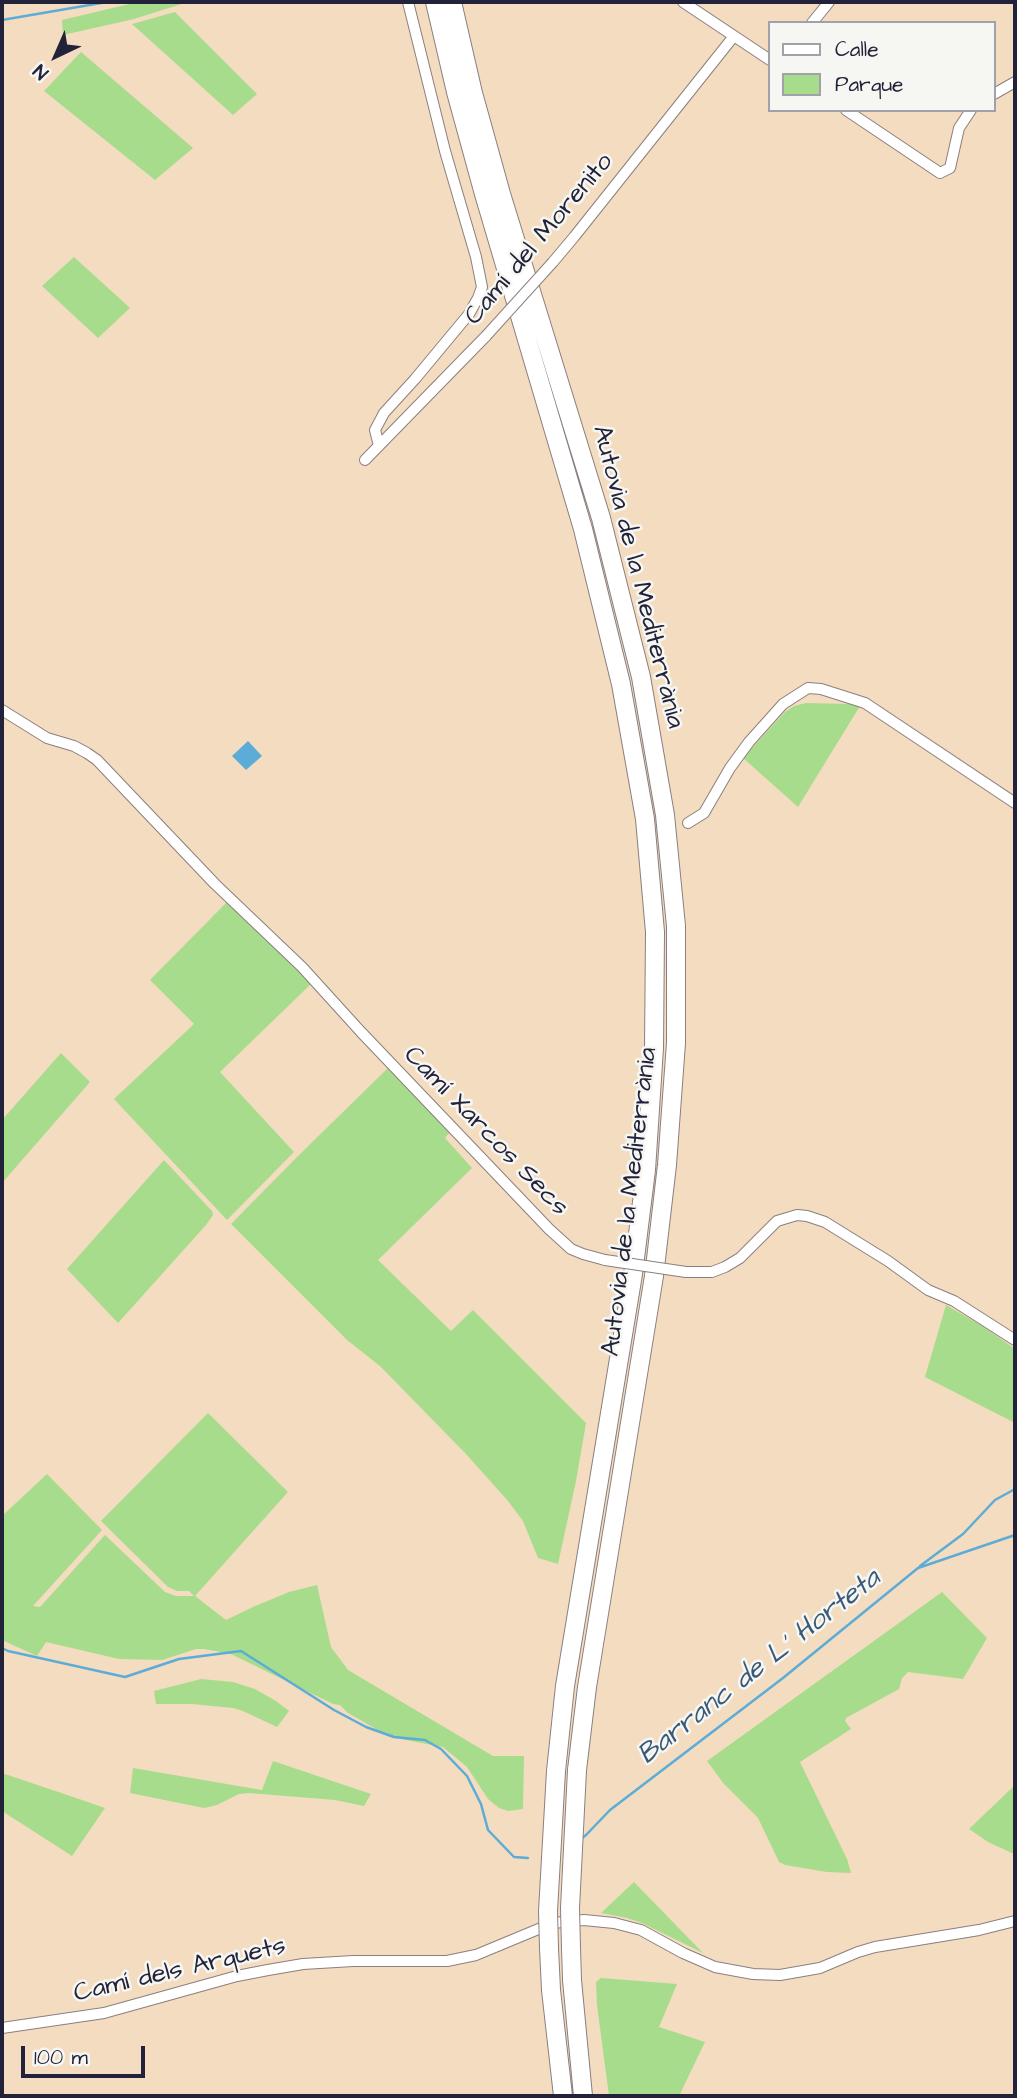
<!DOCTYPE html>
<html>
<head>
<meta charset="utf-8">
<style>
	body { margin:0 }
	#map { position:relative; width:1017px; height:2098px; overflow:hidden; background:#f4dcc0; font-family:"Architects Daughter",sans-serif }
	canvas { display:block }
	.frame { position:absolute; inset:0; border:4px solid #22223b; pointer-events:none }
	.legend { position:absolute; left:768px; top:21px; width:228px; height:91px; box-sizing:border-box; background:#f6f6f2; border:2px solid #a1a1a9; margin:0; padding:9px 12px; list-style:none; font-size:21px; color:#22223b }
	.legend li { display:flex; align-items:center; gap:14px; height:35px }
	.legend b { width:35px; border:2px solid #a1a1a9 }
	.north { position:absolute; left:21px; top:21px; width:70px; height:70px; -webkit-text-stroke:5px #f6f6f2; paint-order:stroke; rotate:224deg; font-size:19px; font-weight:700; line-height:28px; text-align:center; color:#22223b }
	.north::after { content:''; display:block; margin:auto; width:24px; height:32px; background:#22223b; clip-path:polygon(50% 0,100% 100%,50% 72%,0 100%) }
	.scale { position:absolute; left:21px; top:2046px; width:124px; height:32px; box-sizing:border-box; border:4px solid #22223b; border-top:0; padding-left:9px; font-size:21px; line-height:24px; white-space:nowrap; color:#22223b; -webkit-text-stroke:5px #f6f6f2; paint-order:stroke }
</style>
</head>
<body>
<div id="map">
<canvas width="1017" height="2098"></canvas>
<div class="frame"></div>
<ul class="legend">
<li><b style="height:9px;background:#fff"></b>Calle</li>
<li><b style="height:19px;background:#a7dc8c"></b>Parque</li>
</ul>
<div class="north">N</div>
<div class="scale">100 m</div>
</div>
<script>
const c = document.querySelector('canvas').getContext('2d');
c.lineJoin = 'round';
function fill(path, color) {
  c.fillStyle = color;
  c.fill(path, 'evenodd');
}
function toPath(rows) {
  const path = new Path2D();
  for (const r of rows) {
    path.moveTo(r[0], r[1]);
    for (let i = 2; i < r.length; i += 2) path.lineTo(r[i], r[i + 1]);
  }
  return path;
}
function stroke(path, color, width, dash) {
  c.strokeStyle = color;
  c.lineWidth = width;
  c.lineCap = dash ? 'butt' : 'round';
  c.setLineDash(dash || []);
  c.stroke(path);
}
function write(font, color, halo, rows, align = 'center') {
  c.font = font + ' "Architects Daughter",sans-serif';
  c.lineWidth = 5;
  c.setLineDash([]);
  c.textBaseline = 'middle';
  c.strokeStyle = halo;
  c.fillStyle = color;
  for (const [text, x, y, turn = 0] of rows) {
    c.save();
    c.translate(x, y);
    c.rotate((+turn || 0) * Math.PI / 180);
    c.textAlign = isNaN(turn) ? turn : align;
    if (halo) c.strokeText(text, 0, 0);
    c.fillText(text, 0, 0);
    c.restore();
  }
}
fill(toPath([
	[138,2,188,2,134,19,63,35,62,20],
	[175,12,257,94,233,115,132,24],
	[81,52,193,148,155,180,44,91],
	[74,257,130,308,98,338,42,286],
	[806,703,850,704,860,706,798,807,743,758,785,712,794,706],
	[228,901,312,983,220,1072,294,1152,227,1220,114,1099,194,1024,150,980],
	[61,1053,90,1082,2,1183,2,1120],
	[389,1067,450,1132,445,1138,472,1168,378,1260,451,1331,473,1310,586,1423,576,1481,558,1564,538,1558,523,1521,508,1501,466,1454,380,1366,347,1340,231,1224,297,1157],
	[164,1160,212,1211,213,1215,206,1225,118,1323,67,1269],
	[946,1305,984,1327,1015,1349,1015,1423,925,1377],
	[208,1413,288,1492,195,1596,226,1620,253,1607,289,1592,317,1585,331,1647,348,1670,493,1756,524,1756,523,1809,508,1811,499,1808,488,1799,467,1767,443,1747,390,1737,348,1713,340,1705,333,1704,231,1654,204,1649,196,1649,162,1660,119,1659,46,1642,37,1656,2,1640,2,1516,47,1474,102,1530,33,1606,40,1607,105,1535,165,1592,176,1596,194,1596,189,1591,177,1591,168,1587,101,1521],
	[942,1592,987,1638,963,1679,908,1672,902,1678,899,1689,846,1718,845,1721,851,1729,800,1762,847,1859,851,1873,827,1872,785,1865,779,1862,758,1818,724,1784,707,1761],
	[201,1679,233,1682,255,1689,276,1701,289,1711,277,1727,243,1711,233,1708,192,1704,156,1704,154,1691],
	[273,1761,371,1794,364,1806,335,1800,249,1793,239,1794,217,1805,204,1808,130,1793,133,1768,262,1790],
	[2,1773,82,1800,105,1808,72,1856,2,1811],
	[1015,1785,1015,1853,1014,1854,988,1842,969,1829],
	[634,1882,703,1953,642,1923,627,1918,601,1913],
	[601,1978,677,1984,659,2027,705,2042,679,2096,609,2096,597,2005,596,1982]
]), '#a7dc8c');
fill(toPath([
	[248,741,262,756,246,770,232,756]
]), '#5dacd7');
stroke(toPath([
	[2,20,107,2],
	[920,1566,963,1534,995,1500,1015,1489],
	[2,1648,8,1651,125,1677,179,1659,241,1651,334,1710,366,1727,394,1737,425,1740,441,1749,467,1776,481,1804,488,1830,514,1857,528,1858],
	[581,1839,586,1835,610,1810,783,1678,918,1568,1015,1535]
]), '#5dacd7', 2.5);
const street = toPath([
	[683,2,770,60],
	[812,23,829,2],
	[994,94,1015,82],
	[846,110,940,173,950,168,959,128,971,110],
	[553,262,574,237,734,36],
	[379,446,375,430,384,413,415,379,469,314,478,298,482,287,476,257,445,151,408,2],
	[365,460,486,336],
	[2,710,47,738,74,746,87,753,97,760,215,884,302,967,361,1032,549,1229,571,1249,583,1254,605,1260],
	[688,823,704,813,730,768,749,742,783,704,808,688,821,689,865,703,1015,803],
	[686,1272,712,1272,725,1267,740,1258,777,1221,797,1215,807,1216,825,1222,888,1261,928,1290,954,1301,1015,1340],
	[2,2028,104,2013,237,1976,268,1970,303,1964,353,1961,447,1961,476,1955,553,1923,584,1920,614,1923,641,1930,683,1953,715,1967,753,1974,780,1975,820,1968,858,1952,875,1947,979,1930,1015,1921]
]);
const highway = toPath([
	[435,2,456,92,484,194,583,529,621,684,645,819,655,932,654,1048,646,1170,633,1274,565,1686,556,1771],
	[452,2,473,93,501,194,601,518,641,677,665,815,676,926,676,1043,667,1165,654,1276,587,1687,577,1770],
	[549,1948,551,1990,563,2096],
	[571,1948,572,1980,583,2096]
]);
stroke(street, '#8b7f7e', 12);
stroke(highway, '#8b7f7e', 20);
stroke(street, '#fff', 10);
stroke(highway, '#fff', 18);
const streetBridge = toPath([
	[486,336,553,262],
	[605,1260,686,1272]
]);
const highwayBridge = toPath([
	[549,1948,548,1911,556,1771],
	[571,1948,570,1908,577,1770]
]);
stroke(streetBridge, '#8b7f7e', 12, []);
stroke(highwayBridge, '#8b7f7e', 20, []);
stroke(streetBridge, '#fff', 10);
stroke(highwayBridge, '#fff', 18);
write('26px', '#22223b', '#f6f6f2', [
	["Camí del Morenito",540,240,-50],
	["Autovia de la Mediterrània",637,577,76],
	["Camí Xarcos Secs",485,1132,46],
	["Autovia de la Mediterrània",631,1202,-83],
	["Camí dels Arquets",180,1971,-13]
]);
write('italic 28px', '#3a5979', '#f6f6f2', [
	["Barranc de L' Horteta",760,1668,-38]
]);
</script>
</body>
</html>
